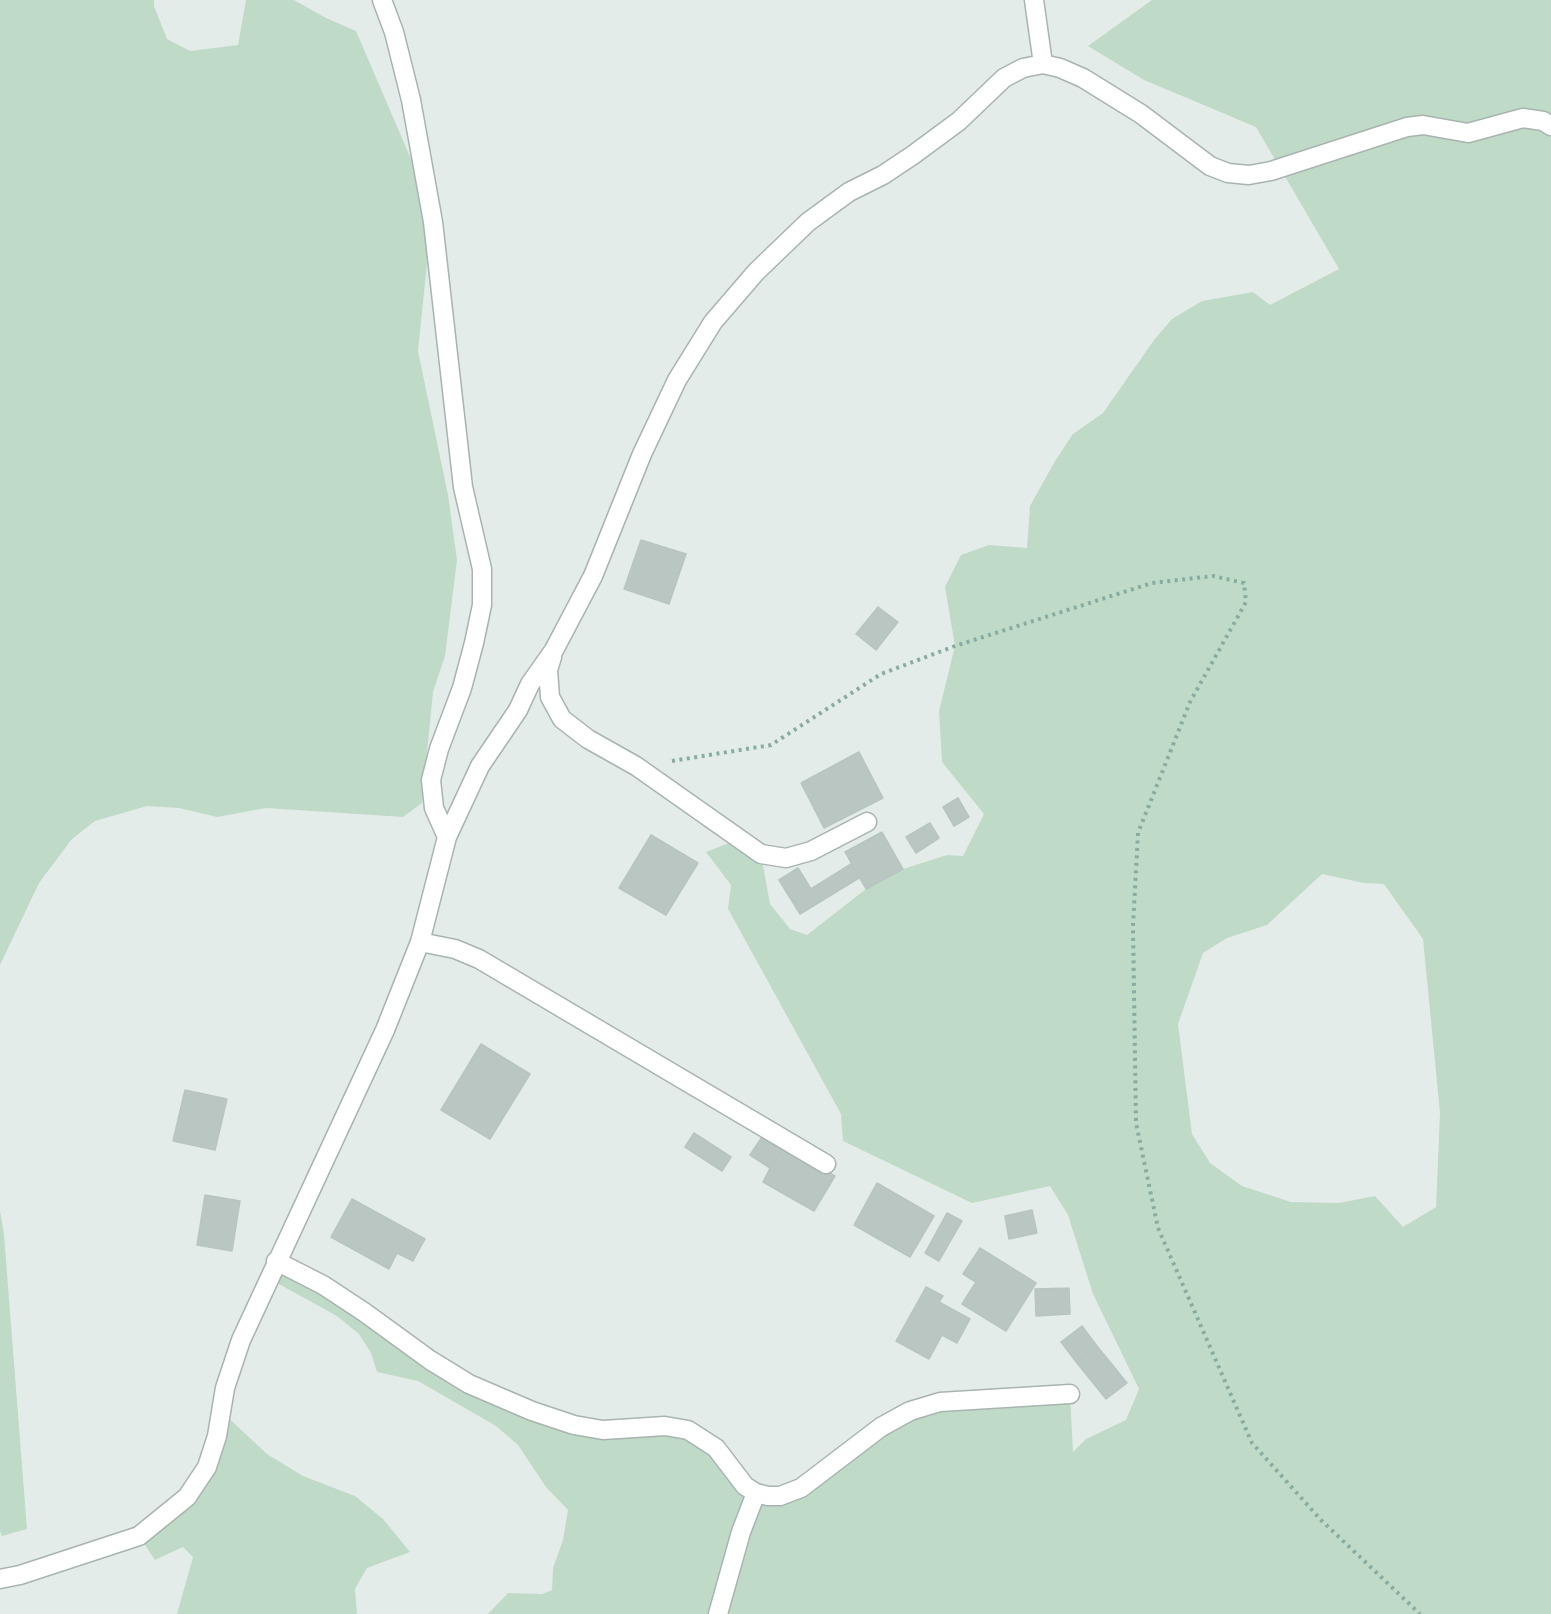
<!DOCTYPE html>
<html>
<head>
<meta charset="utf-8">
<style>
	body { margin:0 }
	canvas { display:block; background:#e4ece9 }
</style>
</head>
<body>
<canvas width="1551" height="1614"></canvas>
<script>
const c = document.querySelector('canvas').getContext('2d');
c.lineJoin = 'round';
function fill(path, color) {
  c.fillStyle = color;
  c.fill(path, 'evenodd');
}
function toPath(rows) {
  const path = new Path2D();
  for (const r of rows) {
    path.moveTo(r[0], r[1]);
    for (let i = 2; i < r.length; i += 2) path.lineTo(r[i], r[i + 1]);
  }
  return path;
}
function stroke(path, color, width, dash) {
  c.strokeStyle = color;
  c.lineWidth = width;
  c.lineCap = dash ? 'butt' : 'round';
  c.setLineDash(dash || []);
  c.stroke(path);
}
fill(toPath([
	[0,0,154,0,154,6,167,39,190,51,238,45,246,0,294,0,326,18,356,31,423,187,430,234,418,351,448,495,457,560,445,656,433,692,422,803,403,817,266,808,217,817,179,808,147,806,95,821,72,839,39,883,0,965],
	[1152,0,1551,0,1551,1614,488,1614,508,1593,542,1594,552,1590,553,1568,563,1540,568,1510,546,1487,518,1445,496,1426,418,1381,377,1372,371,1353,359,1334,337,1316,268,1278,276,1261,430,1360,574,1425,688,1430,745,1486,780,1496,910,1411,1070,1394,1073,1452,1086,1439,1126,1420,1139,1389,1093,1294,1068,1215,1050,1186,972,1203,843,1141,841,1114,728,909,731,885,706,852,739,839,761,854,770,904,790,929,807,935,866,889,903,869,947,855,963,856,984,814,942,762,939,711,955,646,945,587,961,555,989,545,1027,548,1030,506,1055,461,1073,434,1103,413,1154,340,1172,319,1202,301,1253,292,1270,305,1339,269,1256,127,1144,80,1088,46],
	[1322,874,1364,883,1384,884,1423,939,1440,1113,1436,1207,1403,1227,1375,1196,1339,1203,1291,1202,1242,1186,1210,1163,1192,1134,1178,1024,1203,953,1227,938,1267,925],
	[0,1210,4,1235,27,1529,2,1536,0,1531],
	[221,1411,267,1454,303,1476,355,1496,383,1519,410,1552,367,1568,355,1589,357,1614,177,1614,193,1557,183,1547,155,1560,139,1536,187,1497]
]), '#bfdbc7');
const building = toPath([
	[641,540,686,554,669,604,624,589,641,540],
	[878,607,898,622,876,650,856,634,878,607],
	[859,752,883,798,824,828,801,783,859,752],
	[958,798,969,817,954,826,943,807,958,798],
	[930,823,939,838,916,853,906,837,930,823],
	[882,832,903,869,866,889,845,852,882,832],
	[651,835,698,863,666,915,619,888,651,835],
	[851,864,859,878,800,914,779,880,798,868,811,889,851,864],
	[481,1044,530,1074,490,1139,441,1110,481,1044],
	[185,1090,227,1099,215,1150,173,1141,185,1090],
	[694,1133,731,1157,722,1171,685,1147,694,1133],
	[764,1134,784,1148,770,1168,750,1155,764,1134],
	[784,1148,835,1176,814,1211,763,1182,770,1168,784,1148],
	[877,1183,934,1216,910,1257,854,1225,877,1183],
	[205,1195,240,1201,232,1251,197,1245,205,1195],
	[352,1199,425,1239,413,1261,397,1253,389,1269,331,1237,352,1199],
	[1032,1210,1037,1233,1009,1239,1005,1216,1032,1210],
	[947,1213,962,1221,939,1261,925,1253,947,1213],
	[980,1248,1036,1283,1006,1331,962,1304,976,1282,963,1274,980,1248],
	[926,1287,943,1296,939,1302,970,1319,957,1343,942,1335,929,1359,896,1341,926,1287],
	[1069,1288,1070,1314,1036,1316,1035,1289,1069,1288],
	[1082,1326,1097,1346,1077,1363,1061,1342,1082,1326],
	[1097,1346,1127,1383,1106,1399,1077,1363,1097,1346]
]);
fill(building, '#bac6c2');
stroke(building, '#b7c5c0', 1.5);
const minor = toPath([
	[382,0,394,32,411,100,433,222,463,487,482,569,482,605,474,643,462,688,439,749,431,780,434,808,447,837],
	[1034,0,1043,64],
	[552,657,548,670,550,697,562,719,588,739,636,766,761,854,786,858,811,851,867,822],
	[420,942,455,949,479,959,826,1164],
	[276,1261,323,1285,364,1312,430,1360,469,1384,532,1411,574,1425,603,1430,665,1426,688,1430,716,1448,745,1486,756,1493,768,1496,780,1496,801,1488,881,1427,910,1411,940,1402,1070,1394],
	[0,1579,20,1575,139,1536,187,1497,207,1467,217,1436,225,1388,241,1340,385,1030,420,942,447,837,480,766,518,710,530,684,554,650,593,576,642,454,677,380,713,322,756,272,808,222,849,192,883,175,913,155,959,121,1004,78,1023,68,1043,64,1060,68,1083,78,1141,114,1210,166,1228,173,1249,175,1271,171,1407,127,1423,125,1468,133,1523,118,1543,121,1551,126],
	[718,1614,741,1532,756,1493]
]);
stroke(minor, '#a7b4b0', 21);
stroke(toPath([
	[672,761,771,745,881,674,955,646,1152,583,1213,576,1244,583,1246,602,1190,702,1138,833,1133,926,1136,1123,1158,1228,1252,1443,1321,1520,1420,1614]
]), '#88aca2', 4, [3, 4.5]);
stroke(minor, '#fff', 18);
</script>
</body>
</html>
